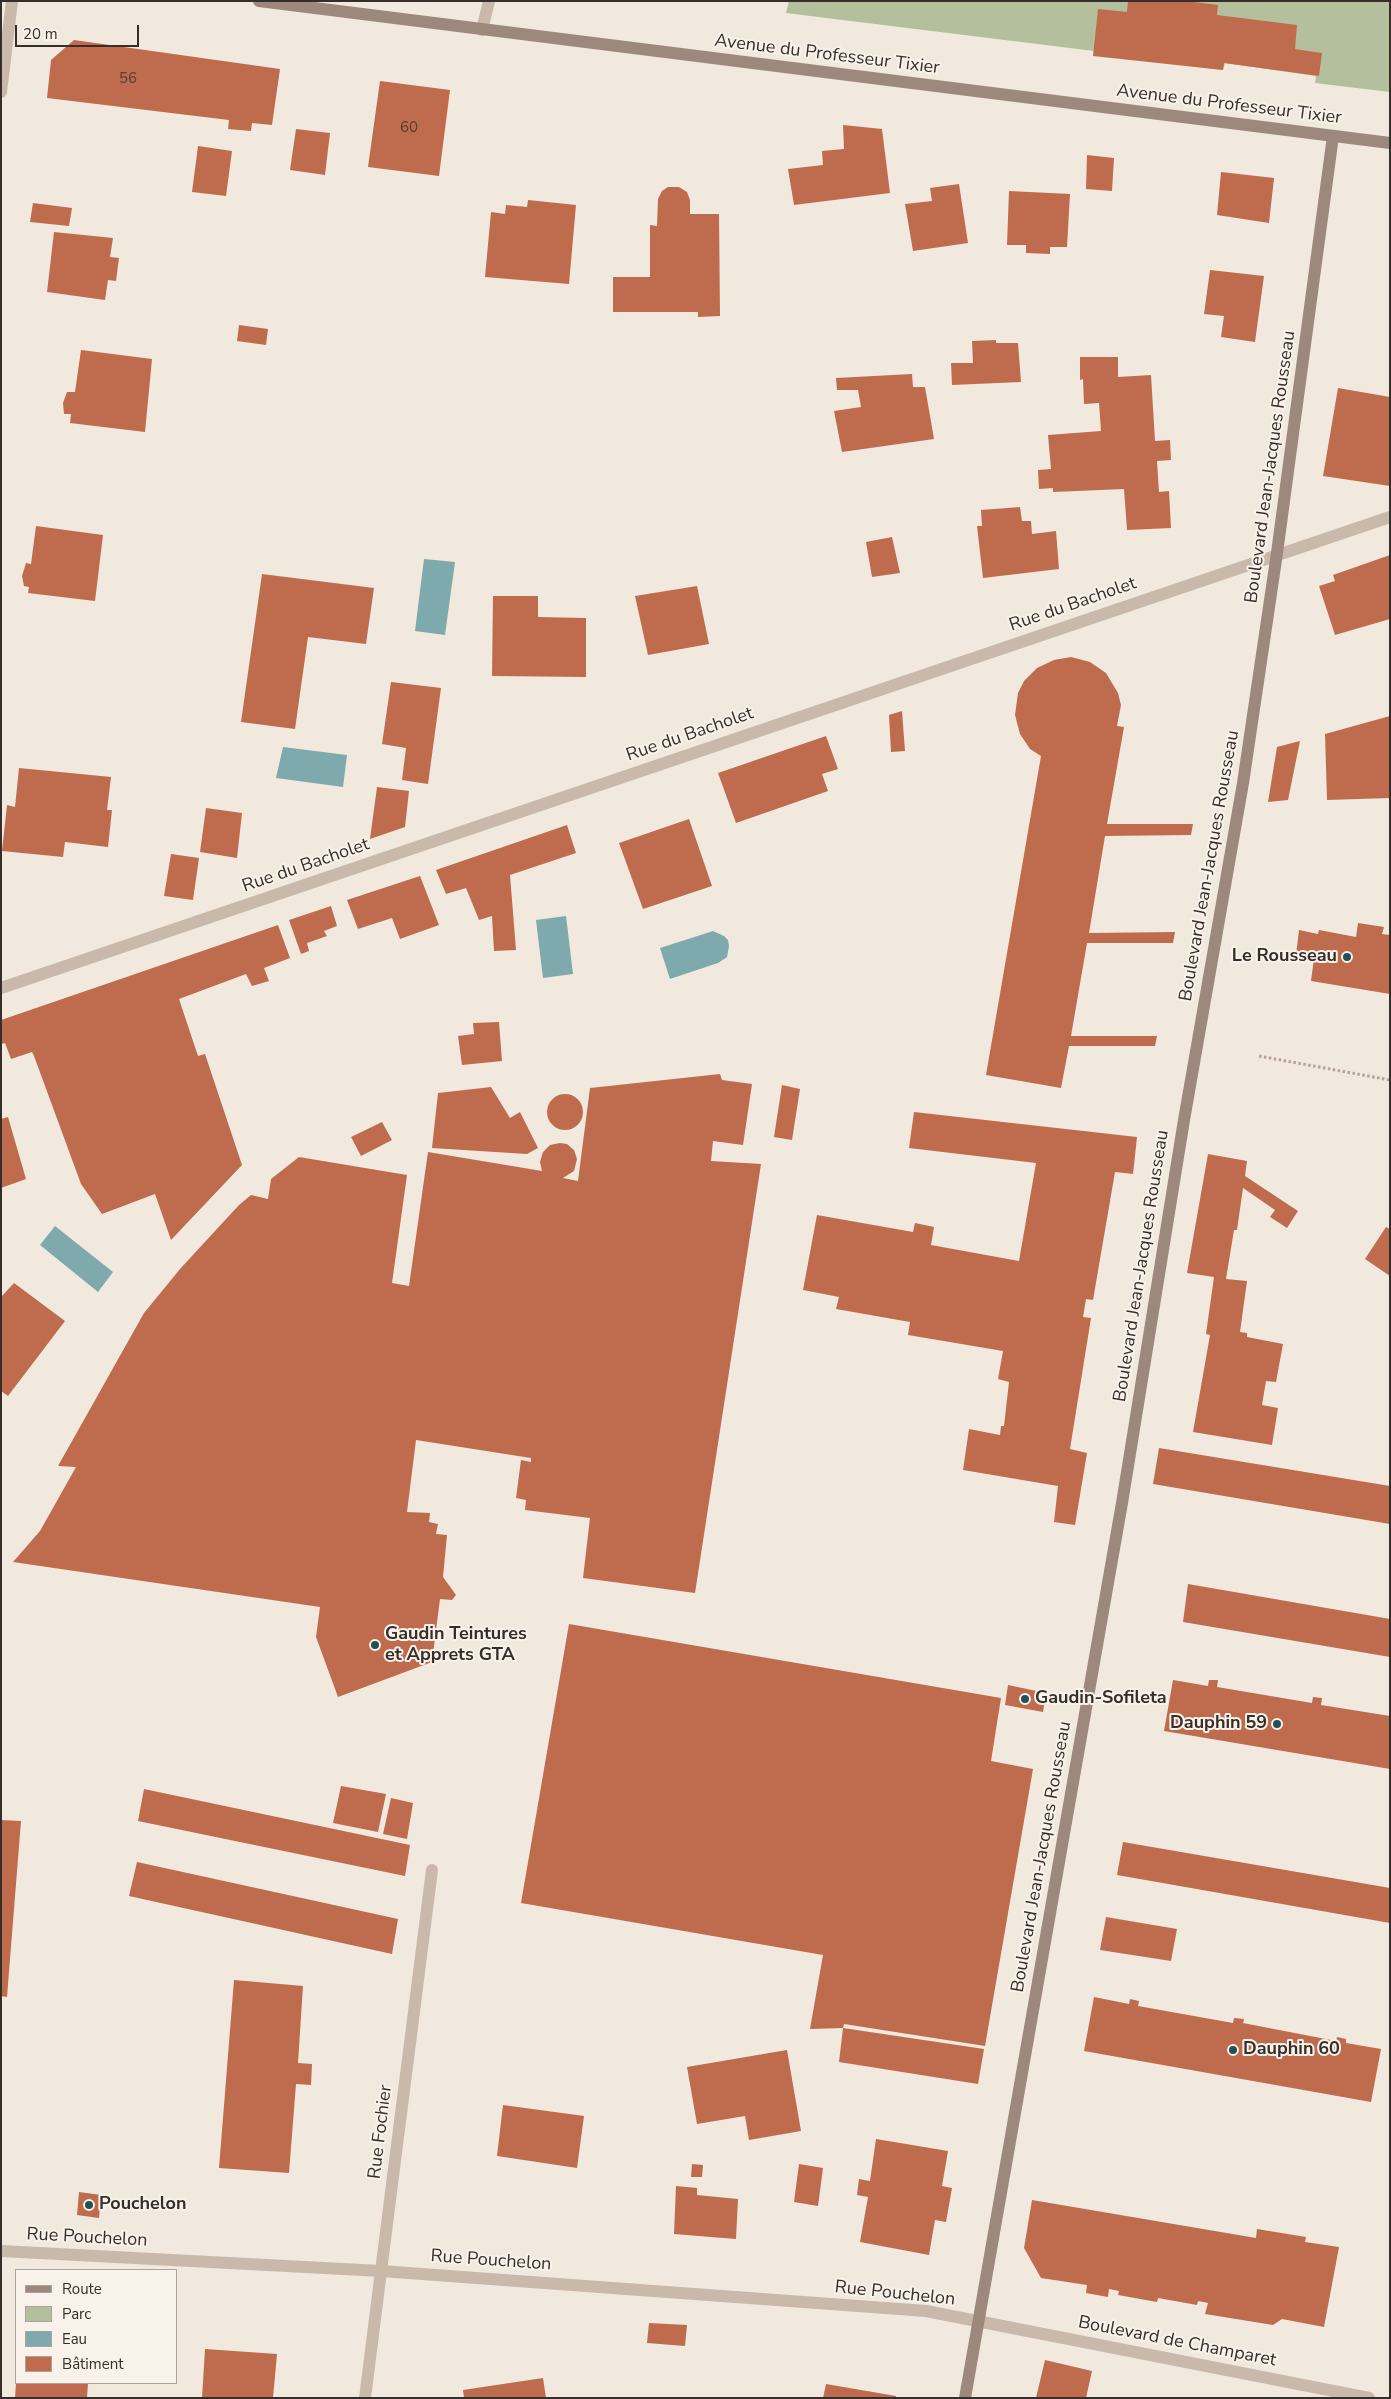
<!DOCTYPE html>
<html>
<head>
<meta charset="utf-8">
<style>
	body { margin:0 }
	#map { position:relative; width:1391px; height:2399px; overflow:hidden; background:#f1e8de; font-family:"Nunito Sans",sans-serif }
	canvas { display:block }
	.frame { position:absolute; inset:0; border:2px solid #362e29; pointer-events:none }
	.legend { position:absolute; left:15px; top:2269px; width:162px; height:115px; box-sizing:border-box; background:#f9f2ea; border:1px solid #aba49d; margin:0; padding:6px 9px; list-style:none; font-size:15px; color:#362e29 }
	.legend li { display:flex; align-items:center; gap:10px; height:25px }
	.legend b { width:25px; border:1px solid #aba49d }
	.scale { position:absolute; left:15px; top:25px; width:124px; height:22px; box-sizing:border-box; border:2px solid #362e29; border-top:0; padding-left:6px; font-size:15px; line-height:18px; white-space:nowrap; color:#362e29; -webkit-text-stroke:4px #f9f2ea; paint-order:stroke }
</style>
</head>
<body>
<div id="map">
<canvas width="1391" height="2399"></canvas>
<div class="frame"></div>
<ul class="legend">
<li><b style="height:6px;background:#9c887c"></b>Route</li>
<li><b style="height:14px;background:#b4bf9e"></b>Parc</li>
<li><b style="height:14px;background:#7eaaad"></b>Eau</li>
<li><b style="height:14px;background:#bf6c4e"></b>Bâtiment</li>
</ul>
<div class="scale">20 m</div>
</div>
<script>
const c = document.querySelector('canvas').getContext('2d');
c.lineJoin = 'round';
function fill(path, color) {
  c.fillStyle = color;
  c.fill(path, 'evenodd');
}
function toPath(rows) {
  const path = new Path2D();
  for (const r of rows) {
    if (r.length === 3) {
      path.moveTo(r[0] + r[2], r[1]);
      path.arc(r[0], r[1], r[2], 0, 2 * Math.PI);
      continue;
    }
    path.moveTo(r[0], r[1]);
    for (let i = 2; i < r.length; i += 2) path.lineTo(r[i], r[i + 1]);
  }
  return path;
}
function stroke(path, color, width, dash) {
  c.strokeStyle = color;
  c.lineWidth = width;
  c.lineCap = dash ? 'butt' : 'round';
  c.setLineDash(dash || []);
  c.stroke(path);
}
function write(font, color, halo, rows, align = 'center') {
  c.font = font + ' "Nunito Sans",sans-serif';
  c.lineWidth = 4;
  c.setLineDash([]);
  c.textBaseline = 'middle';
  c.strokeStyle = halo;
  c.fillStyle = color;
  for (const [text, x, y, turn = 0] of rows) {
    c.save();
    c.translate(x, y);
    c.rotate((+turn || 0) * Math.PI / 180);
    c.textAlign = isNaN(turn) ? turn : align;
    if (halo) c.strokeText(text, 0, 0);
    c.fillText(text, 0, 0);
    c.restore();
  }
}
fill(toPath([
	[789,1,1390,1,1390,92,1315,83,1316,76,1225,63,1223,70,1122,58,1094,51,786,13]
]), '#b4bf9e');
fill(toPath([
	[424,559,455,562,445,635,415,631],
	[283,747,347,755,343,787,276,778],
	[566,916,573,974,543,978,536,920],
	[713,931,724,936,728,940,729,946,727,957,718,963,670,979,660,948],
	[55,1226,113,1272,98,1292,40,1245]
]), '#7eaaad');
fill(toPath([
	[1128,1,1186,1,1218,5,1217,15,1297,25,1295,49,1322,53,1319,76,1224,63,1223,70,1093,56,1098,9,1127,12],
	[74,40,280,69,272,125,252,123,251,131,228,129,229,120,47,98,51,60],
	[380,81,450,90,439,176,368,167],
	[843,125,882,129,890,193,794,205,788,169,823,165,822,151,844,149],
	[296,129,330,133,325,175,290,170],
	[198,146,232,151,226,196,192,192],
	[1087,155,1114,158,1112,191,1086,189],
	[1221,172,1274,178,1269,223,1217,215],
	[959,184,968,243,913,251,905,204,932,201,930,188],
	[668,187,679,187,687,192,690,200,690,214,719,214,720,316,698,317,698,312,613,312,613,277,650,277,650,225,657,226,658,199,662,191],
	[1009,191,1070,194,1067,247,1050,247,1050,254,1026,253,1026,245,1007,245],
	[528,200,576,205,569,284,485,277,491,212,505,214,506,205,527,207],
	[33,203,72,208,69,226,30,222],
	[54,232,113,238,110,257,119,258,116,281,108,280,105,300,47,292],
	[1210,270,1264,276,1255,342,1221,337,1224,316,1204,314],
	[239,325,268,329,266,345,237,341],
	[996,340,996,343,1018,343,1021,382,952,385,951,363,973,363,972,341],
	[81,350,152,359,145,432,70,423,71,414,64,414,63,403,67,392,75,392],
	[1080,357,1118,357,1118,377,1151,375,1155,441,1170,440,1171,460,1157,461,1159,492,1169,491,1171,528,1127,530,1124,489,1053,492,1053,488,1039,489,1038,470,1051,469,1048,435,1101,431,1099,403,1084,404,1083,379,1080,380],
	[912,374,913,387,925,387,934,439,842,452,834,411,861,407,858,390,837,390,836,378],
	[1338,388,1390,397,1390,486,1323,476],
	[1020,507,1022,521,1031,521,1032,534,1056,531,1059,569,983,578,977,526,982,526,981,510],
	[36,526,103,535,95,601,28,593,29,587,24,586,22,576,26,563,31,564],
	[892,537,900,573,872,577,866,542],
	[1390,555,1390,619,1335,635,1319,586,1335,581,1333,575],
	[262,574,374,588,366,644,308,637,295,729,241,722],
	[697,586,709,644,648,655,635,596],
	[493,596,538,596,538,617,586,618,586,677,492,676],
	[1071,657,1090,662,1106,673,1118,693,1121,705,1117,726,1124,727,1107,824,1193,824,1191,835,1105,836,1089,933,1175,932,1173,943,1087,943,1071,1036,1157,1036,1155,1046,1069,1046,1061,1088,986,1075,1041,756,1030,749,1020,734,1015,715,1018,693,1024,681,1037,668,1054,660],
	[391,682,441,688,428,784,402,780,406,748,382,744],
	[902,711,905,751,891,752,889,715],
	[1390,716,1390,798,1327,800,1325,734],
	[826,736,838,769,822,774,828,791,736,823,718,773],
	[1300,741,1288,800,1268,802,1277,747],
	[19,768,111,777,107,810,112,810,108,847,65,842,63,857,2,851,7,805,15,807],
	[377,787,409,791,405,827,370,839],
	[206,808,242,813,237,858,200,852],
	[689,819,712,886,643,909,619,843],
	[567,825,576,853,510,875,516,950,494,951,492,916,479,920,466,888,446,894,436,870],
	[171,854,199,858,193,900,164,896],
	[420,876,439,925,400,939,392,918,358,929,347,900],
	[331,906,337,926,324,931,327,936,307,943,309,951,301,954,289,920],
	[1358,923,1384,927,1382,934,1390,935,1390,994,1311,981,1314,958,1296,955,1299,930,1318,934,1319,930,1356,937],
	[278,925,290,958,264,968,269,981,252,986,246,974,179,999,198,1056,205,1054,242,1165,171,1240,155,1194,102,1214,81,1184,34,1056,32,1052,11,1059,5,1043,1,1044,1,1020],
	[499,1022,502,1061,462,1065,458,1036,474,1034,473,1023],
	[720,1074,722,1080,752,1084,743,1145,713,1141,711,1161,761,1164,695,1593,583,1578,590,1518,525,1510,526,1500,516,1498,521,1460,531,1462,531,1458,416,1440,407,1512,430,1513,429,1522,438,1524,436,1534,447,1535,443,1577,456,1595,452,1600,440,1599,432,1662,338,1697,316,1637,320,1607,13,1562,40,1531,76,1467,58,1466,144,1313,180,1269,239,1205,251,1195,268,1199,271,1179,299,1157,407,1175,392,1283,409,1286,428,1152,542,1171,540,1162,543,1152,550,1145,560,1143,567,1144,574,1150,577,1159,574,1171,563,1178,578,1181,590,1088],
	[782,1085,800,1089,792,1140,774,1137],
	[491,1087,510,1118,520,1112,538,1148,527,1154,432,1148,438,1093],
	[565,1112,18],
	[914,1112,1137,1137,1133,1174,1115,1172,1093,1300,1086,1299,1083,1317,1091,1318,1070,1449,1087,1453,1075,1525,1054,1522,1058,1486,963,1470,969,1429,1000,1435,1001,1426,1004,1426,1009,1382,998,1379,1003,1351,908,1335,910,1322,836,1309,839,1297,803,1290,817,1215,913,1232,915,1223,934,1227,931,1245,1019,1261,1036,1163,909,1148],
	[8,1117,26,1179,1,1188,1,1119],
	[382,1122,392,1140,361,1156,351,1137],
	[1208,1154,1247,1161,1245,1176,1298,1211,1287,1228,1270,1217,1275,1210,1243,1188,1237,1230,1234,1230,1226,1279,1247,1281,1240,1332,1247,1333,1247,1337,1283,1344,1276,1382,1266,1381,1262,1405,1278,1408,1272,1445,1193,1432,1210,1335,1206,1334,1214,1277,1187,1273],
	[1386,1227,1390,1229,1390,1276,1365,1259],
	[14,1283,65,1321,8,1396,1,1391,1,1297],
	[1159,1448,1390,1486,1390,1524,1153,1484],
	[1188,1584,1390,1619,1390,1657,1183,1622],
	[569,1624,1001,1698,991,1761,1033,1769,985,2046,844,2024,843,2028,810,2029,823,1955,521,1903],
	[1173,1680,1208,1686,1209,1680,1218,1680,1217,1687,1312,1703,1313,1697,1322,1698,1321,1705,1390,1716,1390,1769,1164,1731],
	[1008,1685,1046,1693,1043,1712,1005,1705],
	[341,1786,386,1794,378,1832,333,1823],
	[144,1789,410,1845,405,1876,138,1821],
	[391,1798,413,1803,407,1839,383,1834],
	[1,1820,21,1821,7,1997,1,1996],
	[1123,1842,1390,1888,1390,1923,1117,1875],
	[137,1862,398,1919,392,1954,129,1896],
	[1106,1917,1177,1929,1171,1961,1100,1950],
	[234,1980,303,1986,298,2063,312,2064,311,2085,296,2084,289,2173,219,2168],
	[1094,1997,1129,2004,1130,1999,1139,2001,1138,2006,1233,2023,1234,2018,1244,2019,1243,2023,1336,2041,1337,2037,1346,2039,1346,2043,1381,2049,1371,2102,1084,2051],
	[843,2028,984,2049,978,2084,839,2062],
	[787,2050,801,2131,749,2140,745,2116,697,2124,687,2067],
	[503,2105,584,2116,577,2168,497,2156],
	[876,2139,948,2151,942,2186,952,2188,946,2222,935,2220,929,2255,860,2242,868,2197,857,2195,859,2179,870,2181],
	[692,2164,703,2165,702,2177,691,2177],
	[799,2164,823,2168,818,2206,794,2202],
	[676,2186,697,2188,697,2195,738,2199,736,2239,674,2234],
	[79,2192,101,2195,99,2218,77,2215],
	[1032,2200,1256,2238,1257,2229,1306,2237,1305,2242,1339,2247,1324,2327,1282,2319,1273,2325,1205,2314,1208,2303,1198,2301,1197,2305,1158,2298,1157,2302,1118,2295,1119,2291,1109,2289,1108,2297,1086,2293,1087,2285,1041,2278,1024,2248],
	[649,2323,687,2325,685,2346,647,2343],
	[205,2349,277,2354,273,2398,202,2398],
	[1045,2360,1092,2371,1086,2398,1036,2398],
	[543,2378,546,2398,464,2398,463,2390],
	[16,2383,88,2383,87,2398,15,2398],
	[826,2384,896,2396,896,2398,823,2398]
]), '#bf6c4e');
stroke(toPath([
	[1259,1056,1390,1080]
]), '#b4a394', 3, [2.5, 2.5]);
stroke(toPath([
	[381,2271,432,1870]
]), '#c9b9aa', 12);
stroke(toPath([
	[482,30,489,1],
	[1,92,12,1],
	[1,988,1390,517],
	[1,2251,381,2271,926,2311,1369,2398],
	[365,2398,381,2271]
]), '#c9b9aa', 12);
stroke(toPath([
	[259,1,1390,143],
	[965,2398,1122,1503,1184,1120,1243,783,1277,553,1333,136]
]), '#9c887c', 12);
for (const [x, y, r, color] of [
	[1347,957,5,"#215156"],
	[375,1645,5,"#215156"],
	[1025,1699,5,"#215156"],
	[1277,1724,5,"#215156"],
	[1233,2050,5,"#215156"],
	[89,2205,5,"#215156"]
]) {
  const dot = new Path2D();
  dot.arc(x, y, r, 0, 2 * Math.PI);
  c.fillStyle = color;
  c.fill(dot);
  stroke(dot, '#f9f2ea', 2);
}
write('15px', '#583e32', null, [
	["56",128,79],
	["60",409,128]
]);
write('18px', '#362e29', '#f9f2ea', [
	["Avenue du Professeur Tixier",827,55,7],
	["Avenue du Professeur Tixier",1229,105,7],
	["Boulevard Jean-Jacques Rousseau",1271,467,-82],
	["Rue du Bacholet",1073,605,-19],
	["Rue du Bacholet",690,735,-19],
	["Rue du Bacholet",306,866,-19],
	["Boulevard Jean-Jacques Rousseau",1210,866,-80],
	["Boulevard Jean-Jacques Rousseau",1142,1266,-81],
	["Boulevard Jean-Jacques Rousseau",1042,1857,-80],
	["Rue Fochier",381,2132,-83],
	["Rue Pouchelon",87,2238,3],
	["Rue Pouchelon",491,2261,4],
	["Rue Pouchelon",895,2294,6],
	["Boulevard de Champaret",1177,2342,11]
]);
write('bold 18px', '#362e29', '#f9f2ea', [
	["Le Rousseau",1337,957,"right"],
	["Gaudin Teintures",385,1635],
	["et Apprets GTA",385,1656],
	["Gaudin-Sofileta",1035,1699],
	["Dauphin 59",1267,1724,"right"],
	["Dauphin 60",1243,2050],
	["Pouchelon",99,2205]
], 'left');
</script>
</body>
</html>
